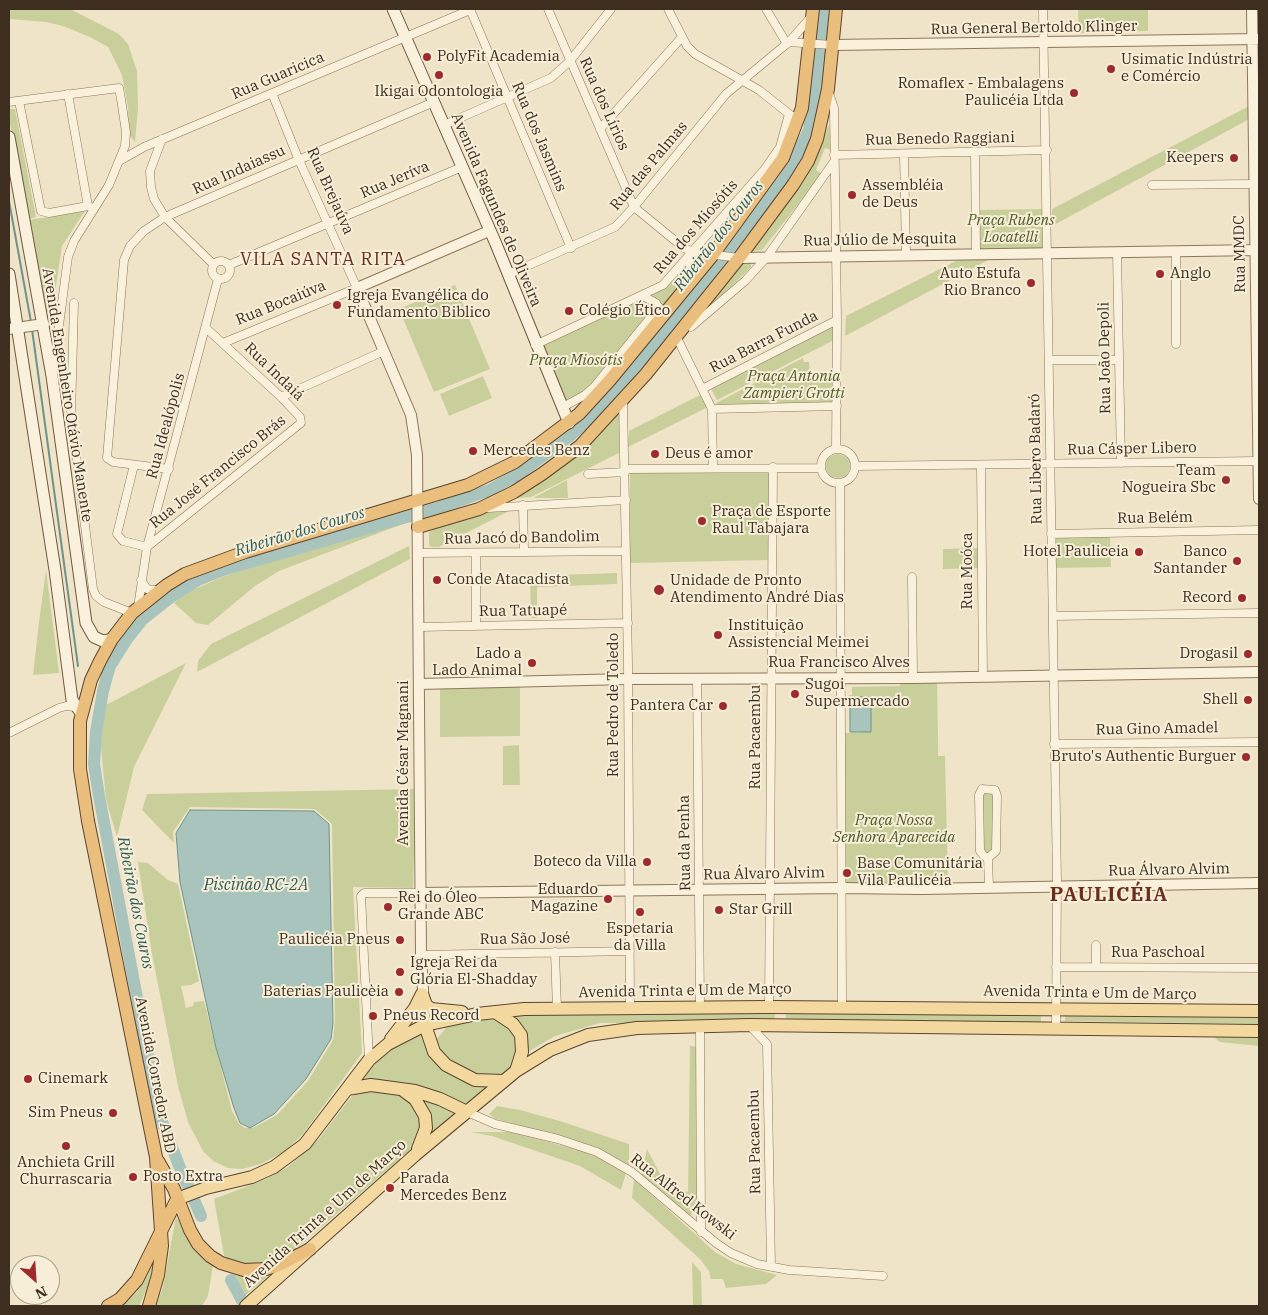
<!DOCTYPE html>
<html>
<head>
<meta charset="utf-8">
<style>
	body { margin:0 }
	#map { position:relative; width:1268px; height:1315px; overflow:hidden; background:#f0e4c8; font-family:"IBM Plex Serif",serif }
	canvas { display:block }
	.frame { position:absolute; inset:0; border:10px solid #3d2e20; pointer-events:none }
	.north { position:absolute; left:10px; top:1255px; width:50px; height:50px; box-sizing:border-box; background:#f7eed8; border:1px solid #ada18e; border-radius:50%; rotate:154deg; font-size:14px; font-weight:700; line-height:20px; text-align:center; color:#3d2e20 }
	.north::after { content:''; display:block; margin:auto; width:18px; height:22px; background:#9e2a2b; clip-path:polygon(50% 0,100% 100%,50% 72%,0 100%) }
</style>
</head>
<body>
<div id="map">
<canvas width="1268" height="1315"></canvas>
<div class="frame"></div>
<div class="north">N</div>
</div>
<script>
const c = document.querySelector('canvas').getContext('2d');
c.lineJoin = 'round';
function fill(path, color) {
  c.fillStyle = color;
  c.fill(path, 'evenodd');
}
function toPath(rows) {
  const path = new Path2D();
  for (const r of rows) {
    if (r.length === 3) {
      path.moveTo(r[0] + r[2], r[1]);
      path.arc(r[0], r[1], r[2], 0, 2 * Math.PI);
      continue;
    }
    path.moveTo(r[0], r[1]);
    for (let i = 2; i < r.length; i += 2) path.lineTo(r[i], r[i + 1]);
  }
  return path;
}
function stroke(path, color, width, dash) {
  c.strokeStyle = color;
  c.lineWidth = width;
  c.lineCap = dash ? 'butt' : 'round';
  c.setLineDash(dash || []);
  c.stroke(path);
}
function write(font, color, halo, rows, align = 'center') {
  c.font = font + ' "IBM Plex Serif",serif';
  c.lineWidth = 4;
  c.setLineDash([]);
  c.textBaseline = 'middle';
  c.strokeStyle = halo;
  c.fillStyle = color;
  for (const [text, x, y, turn = 0] of rows) {
    c.save();
    c.translate(x, y);
    c.rotate((+turn || 0) * Math.PI / 180);
    c.textAlign = isNaN(turn) ? turn : align;
    if (halo) c.strokeText(text, 0, 0);
    c.fillText(text, 0, 0);
    c.restore();
  }
}
fill(toPath([
	[9,9,72,10,119,34,128,44,137,71,138,109,135,142,129,135,128,107,122,75,108,47,90,37,63,26,46,22,9,19],
	[1078,9,1148,9,1148,31,1079,33],
	[1253,104,1253,117,1052,226,1052,209],
	[9,109,15,109,36,217,29,219,9,119],
	[829,124,831,150,825,148,816,170,822,174,762,250,752,251,810,171],
	[1044,209,1045,249,979,251,978,210],
	[85,211,62,246,52,312,48,317,44,314,29,220],
	[962,258,992,258,845,336,846,316],
	[743,262,751,262,751,267,700,318],
	[687,266,688,276,660,309,648,297,666,288],
	[455,285,490,369,434,392,399,309],
	[642,298,657,308,592,385,583,393,563,406,538,346],
	[834,322,834,340,717,400,710,387],
	[803,358,804,362,809,362,810,373,832,372,833,404,719,408,716,403],
	[483,376,492,398,449,416,440,394],
	[702,394,708,407,628,447,629,431],
	[619,411,619,453,531,497,518,498,544,479],
	[838,466,12],
	[630,471,770,471,769,560,630,563],
	[567,480,568,498,533,498],
	[508,508,507,512,439,547,431,547,429,544,429,532,453,521],
	[404,520,405,523,279,571,255,586,208,625,196,623,174,603,186,593,222,577],
	[1110,535,1111,567,1054,568,1053,536],
	[409,546,410,559,197,672,198,661,211,644],
	[980,548,981,568,943,569,943,549],
	[46,570,59,673,33,675,39,622],
	[617,573,617,584,537,587,537,618,531,618,530,576],
	[186,663,134,767,117,837,106,800,100,736,106,705],
	[937,678,938,742,928,742,938,742,938,756,945,756,948,886,842,887,841,733,862,733,850,732,849,695,852,695,852,687,900,686,901,679],
	[520,685,520,736,440,737,440,686],
	[519,745,520,785,503,785,503,746],
	[416,789,413,888,353,887,362,1053,303,1134,285,1151,261,1164,242,1169,228,1168,213,1161,203,1151,188,1122,178,1086,152,954,138,862,148,863,168,880,178,884,199,981,191,985,181,986,186,1008,193,1006,194,1002,204,1001,232,1111,239,1124,245,1128,253,1128,277,1115,308,1081,333,1040,335,1021,332,824,315,809,190,807,173,832,174,843,142,810,147,794],
	[982,791,994,791,995,854,983,855],
	[775,1013,775,1022,600,1023,555,1036,523,1055,524,1049,505,1015],
	[786,1013,1041,1014,1041,1022,786,1021],
	[1065,1013,1259,1016,1259,1024,1065,1021],
	[496,1016,518,1036,515,1064,502,1077,485,1080,445,1059,435,1041,446,1028,456,1022],
	[423,1029,432,1054,496,1084,464,1109,354,1084,373,1061],
	[1213,1036,1259,1037,1259,1046,1220,1042],
	[690,1046,698,1047,697,1198,690,1218,641,1176,647,1149,660,1174,676,1181,678,1190,688,1192],
	[368,1090,387,1092,408,1099,421,1119,417,1139,409,1151,295,1250,262,1267,225,1261,214,1199,266,1179,288,1167,318,1140,352,1096],
	[422,1094,461,1112,423,1146,421,1104],
	[497,1106,520,1110,563,1122,629,1144,629,1167,559,1136,496,1119,489,1114],
	[470,1132,513,1132,597,1155,626,1173,621,1190,580,1166,492,1136],
	[634,1179,715,1252,736,1264,777,1275,766,1284,726,1288,723,1279,711,1279,709,1271,700,1259,632,1198],
	[176,1217,196,1248,213,1265,208,1296,202,1306,156,1306,163,1287],
	[154,1258,148,1286,139,1306,122,1306,137,1292],
	[692,1262,701,1272,702,1306,693,1306],
	[273,1272,246,1295,234,1273]
]), '#c9cf9b');
const water = toPath([
	[850,697,871,697,871,732,850,732,850,697],
	[190,810,314,811,329,824,333,1023,331,1039,306,1079,274,1114,250,1128,240,1123,234,1108,216,1048,180,882,176,833,190,810]
]);
fill(water, '#a9c4bc');
stroke(water, '#6f938a', 1);
stroke(toPath([
	[9,201,31,322],
	[32,329,78,666]
]), '#6f938a', 2);
stroke(toPath([
	[201,1216,180,1168,161,1119,156,1099,99,796,94,764,96,732,103,691,110,666,127,639,143,619,171,597,198,580,223,570,438,508,490,490,520,473,570,436,598,410,653,346,786,176,809,130,818,70,823,9],
	[231,1280,245,1306]
]), '#a9c4bc', 12);
const minor = toPath([
	[470,9,571,248],
	[548,9,634,207,684,248,693,252,739,258],
	[668,9,687,46,695,54,759,90,798,121],
	[766,9,787,44],
	[1043,9,1057,880,1056,1029],
	[789,42,832,45],
	[828,90,834,108,837,320,836,449],
	[68,94,88,206],
	[19,101,41,211,49,213,88,206,94,208],
	[9,102,119,88,121,99,126,132,125,146,109,185,74,241,68,257,53,371],
	[444,125,551,78,570,61,611,9],
	[600,129,682,37],
	[162,139,150,171,151,187,154,199,165,217,213,264],
	[975,152,976,253],
	[904,154,906,254],
	[834,155,1047,150],
	[121,160,144,147,470,10],
	[764,170,780,147,789,114],
	[1152,185,1254,184],
	[1176,251,1176,344],
	[1117,252,1121,463],
	[689,258,691,280],
	[221,270,9],
	[229,265,462,167],
	[509,274,615,227,634,207,726,94,789,42,811,17],
	[643,296,656,303,661,312],
	[74,303,71,415,93,589,96,596,104,602,132,613],
	[691,327,745,281,766,258,833,163],
	[676,336,712,409,713,468],
	[223,343,357,288,298,158,272,93],
	[535,345,663,285,764,170,771,177],
	[1050,360,1119,360],
	[704,388,837,320],
	[281,397,384,351],
	[623,401,628,664,630,1009],
	[563,407,585,395,594,387,659,307],
	[712,409,837,406],
	[838,466,17],
	[134,465,117,534,123,541,147,547,301,423,300,417,281,397,206,328],
	[981,465,983,677],
	[856,466,1259,461],
	[169,469,113,462,107,458,124,260,130,246,144,231,165,217,434,102],
	[625,469,821,468],
	[588,474,625,472],
	[840,483,842,1006],
	[523,505,524,551],
	[488,508,626,500],
	[1051,534,1259,530],
	[418,553,626,551],
	[912,577,913,678],
	[141,580,147,589,159,591],
	[138,607,147,547,218,279],
	[1053,616,1259,613],
	[476,626,476,553],
	[418,627,628,623],
	[697,678,700,1007],
	[9,733,59,708,66,706,75,707],
	[1054,744,1259,742],
	[982,789,995,790,997,796,996,851,988,858,984,856,980,851,979,795,982,789],
	[988,858,989,888],
	[1096,945,1096,967],
	[555,952,557,1009],
	[421,955,630,951],
	[1056,967,1259,968],
	[769,1007,773,467],
	[749,1025,767,1044,771,1266],
	[700,1027,701,1232],
	[369,1060,361,896,364,893,420,893],
	[465,1111,495,1124,558,1139,597,1152,632,1172,716,1243,731,1253,757,1264,789,1270,883,1276]
]);
const tertiary = toPath([
	[1252,9,1259,499],
	[832,45,1258,39],
	[739,258,1259,250],
	[9,329,44,324],
	[419,684,628,679,913,678,1259,672],
	[420,893,841,888,922,889,1259,883],
	[425,1025,421,955,417,455,411,415,357,288,489,231]
]);
const secondary = toPath([
	[393,9,496,244,569,423],
	[9,137,52,376,86,623,94,637,103,641,112,639],
	[9,274,55,570,72,700,81,713]
]);
const primary = toPath([
	[422,994,426,1005,431,1009,462,1012],
	[495,1012,513,1024,521,1035,522,1052,516,1071],
	[425,1025,434,1052,446,1065,475,1080,503,1081],
	[391,1039,415,1008,422,994],
	[347,1089,371,1085,415,1091,440,1099,465,1111],
	[404,1091,415,1099,425,1116,426,1128,418,1149],
	[177,1199,206,1188,252,1177,274,1167,305,1144,369,1060,388,1044,425,1025,477,1014,524,1009,769,1007,1259,1011],
	[246,1306,415,1155,516,1071,550,1050,588,1035,637,1028,749,1025,1259,1031]
]);
const trunk = toPath([
	[418,527,479,509,514,492,542,474,580,446,646,374,739,258,793,185,808,161,817,139,828,89,836,9],
	[158,1161,174,1189,190,1230,198,1244,210,1256,221,1263,244,1270,266,1269,279,1265,310,1249],
	[108,1306,120,1299,137,1280,177,1199],
	[149,1306,158,1275,162,1246,156,1157,88,821,80,769,80,721,91,680,100,661,112,639,132,613,167,585,185,574,245,552,468,485,515,462,579,414,610,380,712,256,783,158,802,108,813,9]
]);
stroke(minor, '#8d765c', 9);
stroke(tertiary, '#8d765c', 12);
stroke(secondary, '#6f573f', 13);
stroke(primary, '#5b4430', 14);
stroke(trunk, '#5b4430', 14);
stroke(minor, '#faf1dc', 8);
stroke(tertiary, '#faf1dc', 10);
stroke(secondary, '#faf1dc', 11);
stroke(primary, '#f3d9a0', 12);
stroke(trunk, '#eabe7c', 12);
for (const [x, y, r, color] of [
	[427,57,5,"#9e2a2b"],
	[1111,69,5,"#9e2a2b"],
	[439,75,5,"#9e2a2b"],
	[1074,93,5,"#9e2a2b"],
	[1234,158,5,"#9e2a2b"],
	[852,195,5,"#9e2a2b"],
	[1160,274,5,"#9e2a2b"],
	[1031,283,5,"#9e2a2b"],
	[337,305,5,"#9e2a2b"],
	[569,311,5,"#9e2a2b"],
	[473,451,5,"#9e2a2b"],
	[655,454,5,"#9e2a2b"],
	[1226,480,5,"#9e2a2b"],
	[702,521,5,"#9e2a2b"],
	[1139,552,5,"#9e2a2b"],
	[1237,561,5,"#9e2a2b"],
	[437,580,5,"#9e2a2b"],
	[659,590,6,"#9e2a2b"],
	[1242,598,5,"#9e2a2b"],
	[718,635,5,"#9e2a2b"],
	[1248,654,5,"#9e2a2b"],
	[532,663,5,"#9e2a2b"],
	[795,694,5,"#9e2a2b"],
	[1248,700,5,"#9e2a2b"],
	[723,706,5,"#9e2a2b"],
	[1246,757,5,"#9e2a2b"],
	[647,862,5,"#9e2a2b"],
	[847,873,5,"#9e2a2b"],
	[608,899,5,"#9e2a2b"],
	[388,907,5,"#9e2a2b"],
	[719,910,5,"#9e2a2b"],
	[640,912,5,"#9e2a2b"],
	[400,940,5,"#9e2a2b"],
	[400,972,5,"#9e2a2b"],
	[399,992,5,"#9e2a2b"],
	[373,1016,5,"#9e2a2b"],
	[28,1079,5,"#9e2a2b"],
	[113,1113,5,"#9e2a2b"],
	[66,1146,5,"#9e2a2b"],
	[133,1177,5,"#9e2a2b"],
	[390,1188,5,"#9e2a2b"]
]) {
  const dot = new Path2D();
  dot.arc(x, y, r, 0, 2 * Math.PI);
  c.fillStyle = color;
  c.fill(dot);
  stroke(dot, '#f7eed8', 2);
}
write('15px', '#3d2e20', '#f7eed8', [
	["Rua General Bertoldo Klinger",1034,28,-1],
	["Rua Guaricica",278,76,-23],
	["Rua dos Lírios",604,104,66],
	["Rua dos Jasmins",539,137,67],
	["Rua Benedo Raggiani",940,139,-1],
	["Rua das Palmas",649,166,-50],
	["Rua Indaiassu",239,170,-24],
	["Rua Jeríva",395,180,-23],
	["Rua Brejaúva",330,191,66],
	["Avenida Fagundes de Oliveira",496,210,67],
	["Rua dos Miosótis",696,227,-49],
	["Rua Júlio de Mesquita",880,240,-1],
	["Rua MMDC",1240,254,-91],
	["Rua Bocaiúva",281,303,-22],
	["Rua Barra Funda",764,342,-27],
	["Rua João Depoli",1105,358,-91],
	["Rua Indaiá",274,372,44],
	["Avenida Engenheiro Otávio Manente",67,395,81],
	["Rua Idealópolis",166,426,-75],
	["Rua Cásper Libero",1132,449,-1],
	["Rua Libero Badaró",1036,459,-91],
	["Rua José Francisco Brás",218,472,-39],
	["Rua Belém",1155,518,-1],
	["Rua Jacó do Bandolim",522,538,-1],
	["Rua Moóca",968,571,-90],
	["Rua Tatuapé",523,611,-1],
	["Rua Francisco Alves",839,663],
	["Rua Pedro de Toledo",614,705,-90],
	["Rua Gino Amadel",1157,729,-1],
	["Rua Pacaembu",756,737,-90],
	["Avenida César Magnani",404,763,-90],
	["Rua da Penha",685,843,-91],
	["Rua Álvaro Alvim",1169,870,-1],
	["Rua Álvaro Alvim",764,874,-1],
	["Rua São José",525,939,-1],
	["Rua Paschoal",1158,953],
	["Avenida Trinta e Um de Março",685,991,-1],
	["Avenida Trinta e Um de Março",1090,993,1],
	["Avenida Corredor ABD",155,1075,79],
	["Rua Pacaembu",755,1142,-91],
	["Rua Alfred Kowski",683,1197,38],
	["Avenida Trinta e Um de Março",325,1214,-42]
]);
write('15px', '#3d2e20', '#f7eed8', [
	["PolyFit Academia",437,57],
	["Usimatic Indústria",1121,60],
	["e Comércio",1121,77],
	["Romaflex - Embalagens",1064,84,"right"],
	["Paulicéia Ltda",1064,101,"right"],
	["Ikigai Odontologia",439,92,"center"],
	["Keepers",1224,158,"right"],
	["Assembléia",862,186],
	["de Deus",862,203],
	["Auto Estufa",1021,274,"right"],
	["Rio Branco",1021,291,"right"],
	["Anglo",1170,274],
	["Igreja Evangélica do",347,296],
	["Fundamento Biblico",347,313],
	["Colégio Ético",579,311],
	["Mercedes Benz",483,451],
	["Deus é amor",665,454],
	["Team",1216,471,"right"],
	["Nogueira Sbc",1216,488,"right"],
	["Praça de Esporte",712,512],
	["Raul Tabajara",712,529],
	["Hotel Pauliceia",1129,552,"right"],
	["Banco",1227,552,"right"],
	["Santander",1227,569,"right"],
	["Conde Atacadista",447,580],
	["Unidade de Pronto",670,581],
	["Atendimento André Dias",670,598],
	["Record",1232,598,"right"],
	["Instituição",728,626],
	["Assistencial Meimei",728,643],
	["Lado a",522,654,"right"],
	["Lado Animal",522,671,"right"],
	["Drogasil",1238,654,"right"],
	["Sugoi",805,685],
	["Supermercado",805,702],
	["Shell",1238,700,"right"],
	["Pantera Car",713,706,"right"],
	["Bruto's Authentic Burguer",1236,757,"right"],
	["Boteco da Villa",637,862,"right"],
	["Base Comunitária",857,864],
	["Vila Paulicéia",857,881],
	["Eduardo",598,890,"right"],
	["Magazine",598,907,"right"],
	["Rei do Óleo",398,898],
	["Grande ABC",398,915],
	["Star Grill",729,910],
	["Espetaria",640,929,"center"],
	["da Villa",640,946,"center"],
	["Paulicéia Pneus",390,940,"right"],
	["Igreja Rei da",410,963],
	["Glória El-Shadday",410,980],
	["Baterias Paulicèia",389,992,"right"],
	["Pneus Record",383,1016],
	["Cinemark",38,1079],
	["Sim Pneus",103,1113,"right"],
	["Anchieta Grill",66,1163,"center"],
	["Churrascaria",66,1180,"center"],
	["Posto Extra",143,1177],
	["Parada",400,1179],
	["Mercedes Benz",400,1196]
], 'left');
write('italic 15px', '#4d5a26', '#f7eed8', [
	["Praça Rubens",1011,221],
	["Locatelli",1011,238],
	["Praça Miosótis",576,361],
	["Praça Antonia",794,377],
	["Zampieri Grotti",794,394],
	["Praça Nossa",894,821],
	["Senhora Aparecida",894,838]
]);
write('italic 16px', '#2f5d5a', '#f7eed8', [
	["Ribeirão dos Couros",719,236,-52],
	["Ribeirão dos Couros",300,532,-17],
	["Piscinão RC-2A",256,885],
	["Ribeirão dos Couros",135,903,79]
]);
c.letterSpacing = '1px';
write('18px', '#6b2e1e', '#f7eed8', [
	["VILA SANTA RITA",323,260]
]);
c.letterSpacing = '0px';
c.letterSpacing = '1px';
write('bold 20px', '#6b2e1e', '#f7eed8', [
	["PAULICÉIA",1109,895]
]);
c.letterSpacing = '0px';
</script>
</body>
</html>
